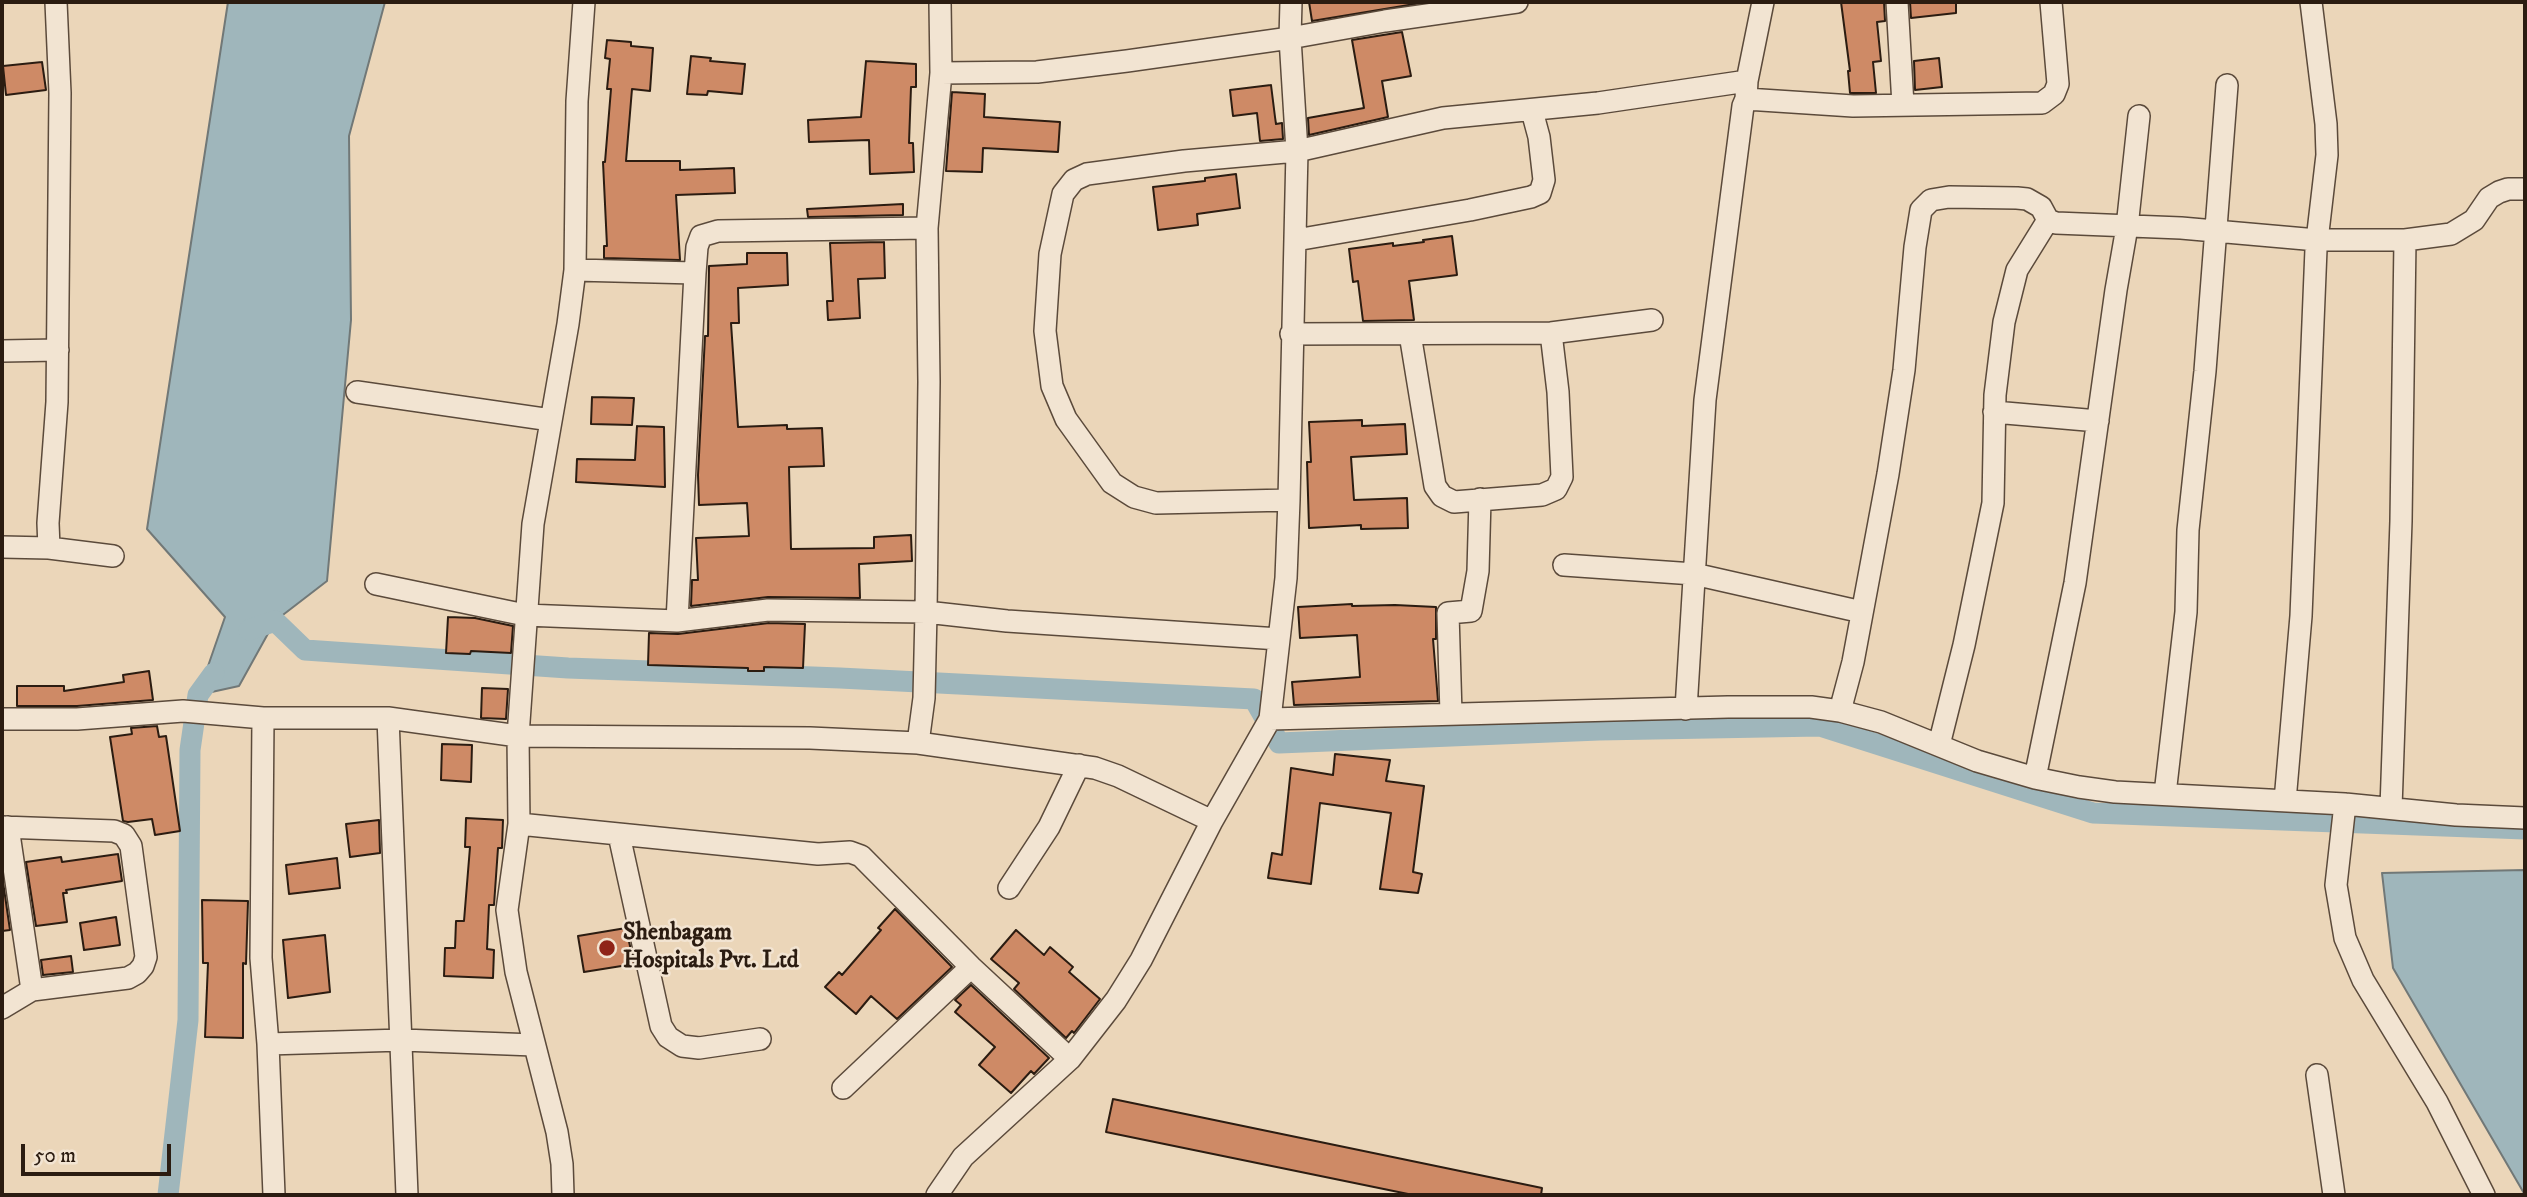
<!DOCTYPE html>
<html>
<head>
<meta charset="utf-8">
<style>
	body { margin:0 }
	#map { position:relative; width:2527px; height:1197px; overflow:hidden; background:#ebd6b9; font-family:"IM FELL DW Pica",serif }
	canvas { display:block }
	.frame { position:absolute; inset:0; border:4px solid #2b1c11; pointer-events:none }
	.scale { position:absolute; left:21px; top:1144px; width:150px; height:32px; box-sizing:border-box; border:4px solid #2b1c11; border-top:0; padding-left:9px; font-size:21px; line-height:24px; white-space:nowrap; color:#2b1c11; -webkit-text-stroke:5px #f2e4d2; paint-order:stroke }
</style>
</head>
<body>
<div id="map">
<canvas width="2527" height="1197"></canvas>
<div class="frame"></div>
<div class="scale">50 m</div>
</div>
<script>
const c = document.querySelector('canvas').getContext('2d');
c.lineJoin = 'round';
function fill(path, color) {
  c.fillStyle = color;
  c.fill(path, 'evenodd');
}
function toPath(rows) {
  const path = new Path2D();
  for (const r of rows) {
    path.moveTo(r[0], r[1]);
    for (let i = 2; i < r.length; i += 2) path.lineTo(r[i], r[i + 1]);
  }
  return path;
}
function stroke(path, color, width, dash) {
  c.strokeStyle = color;
  c.lineWidth = width;
  c.lineCap = dash ? 'butt' : 'round';
  c.setLineDash(dash || []);
  c.stroke(path);
}
function write(font, color, halo, rows, align = 'center') {
  c.font = font + ' "IM FELL DW Pica",serif';
  c.lineWidth = 5;
  c.setLineDash([]);
  c.textBaseline = 'middle';
  c.strokeStyle = halo;
  c.fillStyle = color;
  for (const [text, x, y, turn = 0] of rows) {
    c.save();
    c.translate(x, y);
    c.rotate((+turn || 0) * Math.PI / 180);
    c.textAlign = isNaN(turn) ? turn : align;
    if (halo) c.strokeText(text, 0, 0);
    c.fillText(text, 0, 0);
    c.restore();
  }
}
const water = toPath([
	[228,2,385,2,349,136,351,320,327,581,275,621,239,686,198,695,225,617,147,529,228,2],
	[2525,870,2525,1195,2393,968,2382,873,2525,870]
]);
fill(water, '#9fb6bb');
stroke(water, '#717877', 2);
stroke(toPath([
	[249,630,275,621,305,650,568,668,840,678,1254,699,1279,743,1599,730,1820,726,2093,813,2525,829],
	[168,1195,188,1020,190,750,198,695,214,673]
]), '#9fb6bb', 21);
const building = toPath([
	[1309,2,1427,2,1312,21,1309,2],
	[1841,2,1884,2,1885,21,1877,22,1881,61,1873,62,1876,93,1850,93,1848,71,1850,71,1841,2],
	[1910,2,1956,2,1956,13,1911,18,1910,2],
	[1402,32,1411,76,1382,81,1388,117,1309,135,1308,118,1364,108,1352,40,1402,32],
	[607,40,631,42,631,46,653,48,650,91,632,89,626,161,680,161,680,170,734,168,735,193,676,195,680,260,604,258,604,246,607,246,603,162,605,162,611,89,607,89,610,59,605,58,607,40],
	[691,56,711,58,710,61,745,64,742,94,708,91,707,95,687,94,691,56],
	[1939,58,1942,87,1915,90,1914,61,1939,58],
	[866,61,916,64,916,87,911,87,909,143,913,143,914,172,870,174,869,140,809,142,808,120,861,117,866,61],
	[42,62,46,90,6,95,3,66,42,62],
	[1271,85,1275,117,1276,124,1282,123,1283,139,1260,141,1257,113,1233,116,1230,90,1271,85],
	[952,92,985,94,984,117,1060,122,1058,152,983,148,982,172,946,171,952,92],
	[1236,174,1240,208,1197,214,1198,225,1158,230,1153,187,1205,181,1205,178,1236,174],
	[903,204,903,215,808,217,807,209,903,204],
	[1452,236,1457,275,1409,281,1414,320,1363,321,1358,281,1353,282,1349,249,1393,243,1393,246,1424,242,1423,240,1452,236],
	[884,242,885,278,858,279,860,318,828,320,827,301,833,301,830,243,884,242],
	[747,253,787,253,788,285,738,288,739,323,731,323,738,427,787,425,787,429,822,428,824,466,789,467,791,549,874,548,874,537,911,535,912,561,859,564,860,598,768,597,691,606,692,580,698,580,696,538,749,536,747,503,699,505,698,475,705,336,708,336,709,266,747,264,747,253],
	[592,397,634,398,632,425,591,424,592,397],
	[1362,420,1362,426,1405,424,1407,454,1351,457,1354,500,1407,498,1408,528,1361,529,1361,525,1309,528,1307,462,1311,462,1309,422,1362,420],
	[637,426,664,427,665,487,576,482,577,459,635,460,637,426],
	[1352,604,1352,606,1395,605,1436,607,1436,639,1433,639,1438,701,1294,705,1292,682,1360,677,1357,635,1300,638,1298,607,1352,604],
	[448,617,475,618,513,626,511,653,471,651,470,654,446,653,448,617],
	[769,623,805,624,803,668,764,667,764,671,748,671,748,668,648,665,649,633,678,634,769,623],
	[149,671,153,700,77,706,17,706,17,686,64,686,64,691,124,682,123,675,149,671],
	[482,688,508,689,506,719,481,718,482,688],
	[157,726,159,737,166,736,180,831,155,835,152,819,128,822,123,821,110,737,132,734,131,728,157,726],
	[442,744,472,745,471,782,441,780,442,744],
	[1335,754,1390,760,1386,781,1424,786,1413,872,1422,874,1418,893,1380,889,1391,813,1320,803,1311,884,1268,878,1272,853,1282,855,1291,768,1333,775,1335,754],
	[466,818,503,820,502,848,498,848,494,905,489,905,487,949,494,950,493,978,444,976,445,948,455,948,456,921,464,921,470,847,465,847,466,818],
	[379,820,380,853,350,857,346,824,379,820],
	[118,854,122,881,66,890,67,893,63,893,67,922,36,926,26,862,61,857,62,862,118,854],
	[337,858,340,888,289,894,286,865,337,858],
	[2,875,10,930,2,931,2,875],
	[202,900,248,901,246,964,243,963,243,1038,205,1037,208,963,203,963,202,900],
	[895,909,952,967,897,1019,871,996,856,1014,825,987,839,972,842,975,881,930,878,928,895,909],
	[116,917,120,945,84,950,80,923,116,917],
	[626,928,634,964,584,972,578,936,626,928],
	[1016,930,1044,955,1050,947,1073,967,1069,972,1100,999,1074,1033,1072,1031,1066,1038,1014,989,1019,983,991,959,1016,930],
	[325,935,330,992,288,998,283,940,325,935],
	[71,956,73,972,43,975,41,960,71,956],
	[971,985,1049,1058,1034,1074,1031,1071,1011,1093,979,1065,995,1047,955,1012,961,1005,955,1000,971,985],
	[1113,1099,1542,1188,1541,1195,1413,1195,1106,1132,1113,1099]
]);
fill(building, '#ce8a66');
stroke(building, '#2b1c11', 2);
const minor = toPath([
	[1897,2,1903,105],
	[941,73,1037,72,1127,61,1290,38,1385,21,1517,2],
	[1746,99,1853,106,2042,103,2054,94,2058,84,2051,2],
	[1296,240,1470,210,1531,197,1540,193,1544,180,1539,137,1532,111],
	[575,270,695,273],
	[1291,334,1551,333,1652,320],
	[1410,334,1435,486,1442,496,1454,502,1542,495,1556,489,1562,477,1558,392,1551,333],
	[2,351,58,350],
	[357,392,551,420],
	[1994,412,2098,421],
	[1289,500,1156,503,1134,497,1112,483,1066,419,1052,386,1045,331,1050,254,1063,194,1074,180,1087,174,1184,161,1297,151,1443,118,1598,103,1747,81],
	[2,547,49,548,113,556],
	[49,548,48,523,57,402,60,93,56,2],
	[1564,565,1694,574,1862,612],
	[376,584,525,615,677,621,768,610,926,612,929,382,927,228,941,73,940,2],
	[677,621,695,273,697,247,701,236,718,231,927,228],
	[1686,709,1705,400,1743,106,1746,99,1747,81,1763,2],
	[1840,711,1853,662,1888,474,1904,370,1915,247,1921,210,1931,200,1949,197,2017,198,2027,199,2041,207,2048,220],
	[1451,714,1448,613,1471,611,1478,571,1480,499],
	[263,718,261,958,268,1044,274,1195],
	[388,718,407,1195],
	[2,719,77,719,183,711,263,718,388,718,518,736,810,738,918,743,1095,768,1118,776,1212,821],
	[1270,719,1728,707,1811,707,1840,711,1881,722,1977,761,2035,778,2079,787,2115,792,2345,804,2456,815,2525,818],
	[918,743,924,698,926,612,1007,621,1279,639],
	[1939,745,1964,645,1993,503,1995,395,2004,322,2017,270,2048,220,2056,223,2181,228,2317,240,2405,240,2451,234,2474,220,2489,198,2499,192,2508,189,2525,189],
	[2035,778,2075,583,2116,290,2127,227,2139,116],
	[2165,794,2186,612,2188,530,2205,371,2227,85],
	[2285,801,2301,616,2316,249,2327,155,2326,124,2311,2],
	[2345,804,2336,885,2345,938,2363,980,2437,1102,2484,1195],
	[2391,808,2401,521,2405,240],
	[519,824,818,854,850,852,861,856,971,967,1070,1059],
	[2,827,114,831,124,835,131,846,146,957,143,966,137,973,128,978,32,990,2,1008],
	[8,827,32,990],
	[619,835,661,1026,668,1037,682,1046,699,1048,760,1039],
	[1009,888,1049,827,1079,765],
	[268,1044,402,1040,534,1045],
	[2317,1075,2334,1195],
	[843,1088,971,967],
	[563,1195,562,1164,557,1132,516,972,507,910,519,824,518,736,533,524,568,324,575,270,577,101,584,2],
	[937,1195,963,1157,1070,1059,1116,1000,1141,960,1212,821,1270,719,1286,578,1289,500,1297,151,1290,38,1291,2]
]);
stroke(minor, '#5b4a3b', 24);
stroke(minor, '#f2e4d2', 21);
for (const [x, y, r, color] of [
	[607,948,9,"#8f2418"]
]) {
  const dot = new Path2D();
  dot.arc(x, y, r, 0, 2 * Math.PI);
  c.fillStyle = color;
  c.fill(dot);
  stroke(dot, '#f2e4d2', 2.5);
}
write('bold 24px', '#2b1c11', '#f2e4d2', [
	["Shenbagam",623,934],
	["Hospitals Pvt. Ltd",623,962]
], 'left');
</script>
</body>
</html>
